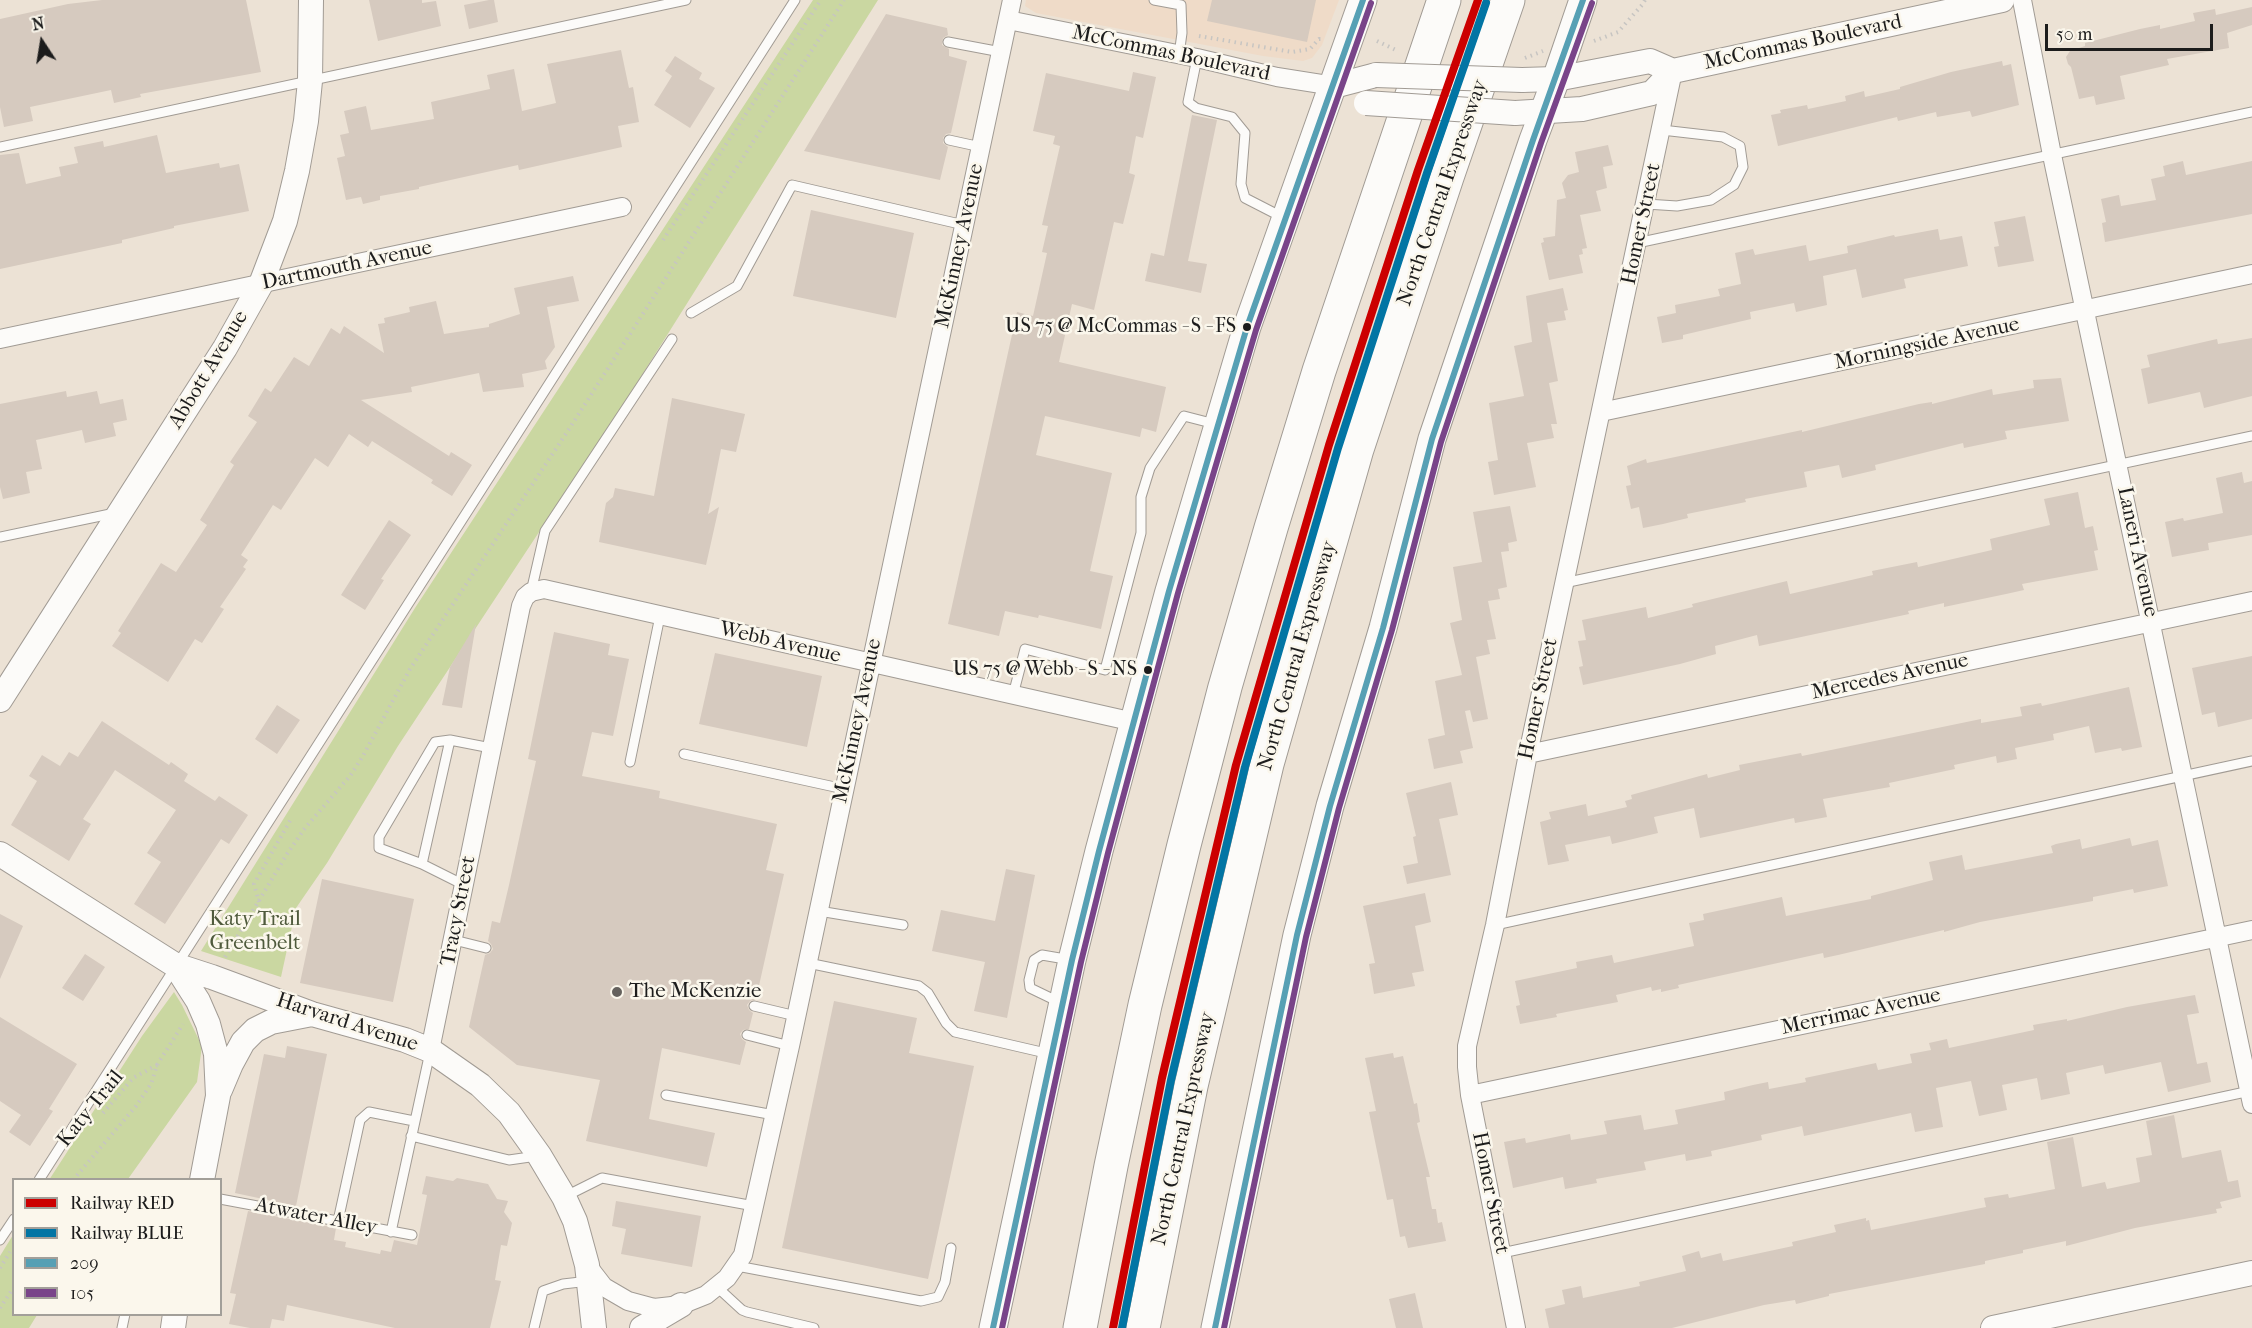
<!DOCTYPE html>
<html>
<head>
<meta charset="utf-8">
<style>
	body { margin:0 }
	#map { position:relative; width:2252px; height:1328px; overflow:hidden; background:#ece2d5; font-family:"IM FELL French Canon",serif }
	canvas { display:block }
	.legend { position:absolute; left:12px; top:1178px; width:210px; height:138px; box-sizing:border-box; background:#fbf7ec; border:2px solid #a29f99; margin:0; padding:8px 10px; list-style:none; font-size:18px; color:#1c1c1c }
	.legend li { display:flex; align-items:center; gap:12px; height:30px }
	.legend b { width:30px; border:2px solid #a29f99 }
	.north { position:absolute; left:12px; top:12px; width:60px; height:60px; -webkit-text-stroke:4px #fbf7ec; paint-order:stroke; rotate:348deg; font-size:16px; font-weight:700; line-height:24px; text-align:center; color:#1c1c1c }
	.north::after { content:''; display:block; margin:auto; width:21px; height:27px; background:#1c1c1c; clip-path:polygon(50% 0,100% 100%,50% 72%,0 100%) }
	.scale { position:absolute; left:2045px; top:24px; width:168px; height:27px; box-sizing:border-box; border:3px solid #1c1c1c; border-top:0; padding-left:8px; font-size:18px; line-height:21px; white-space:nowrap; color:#1c1c1c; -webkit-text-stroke:4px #fbf7ec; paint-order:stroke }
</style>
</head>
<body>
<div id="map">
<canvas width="2252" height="1328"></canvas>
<ul class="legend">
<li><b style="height:8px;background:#c00"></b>Railway RED</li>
<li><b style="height:8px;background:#0275a4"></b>Railway BLUE</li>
<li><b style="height:8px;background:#57a0b4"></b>209</li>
<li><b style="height:8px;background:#794489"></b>105</li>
</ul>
<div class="north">N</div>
<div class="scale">50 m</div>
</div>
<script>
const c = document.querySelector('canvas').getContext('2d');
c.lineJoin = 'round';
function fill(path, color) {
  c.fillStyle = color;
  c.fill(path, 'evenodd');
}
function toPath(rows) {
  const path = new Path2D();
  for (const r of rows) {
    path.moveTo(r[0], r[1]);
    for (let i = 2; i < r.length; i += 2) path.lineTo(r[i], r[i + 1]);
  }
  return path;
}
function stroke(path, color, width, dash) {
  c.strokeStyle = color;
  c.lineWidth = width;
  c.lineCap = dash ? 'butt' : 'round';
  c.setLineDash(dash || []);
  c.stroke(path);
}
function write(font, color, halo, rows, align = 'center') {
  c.font = font + ' "IM FELL French Canon",serif';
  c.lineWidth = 5;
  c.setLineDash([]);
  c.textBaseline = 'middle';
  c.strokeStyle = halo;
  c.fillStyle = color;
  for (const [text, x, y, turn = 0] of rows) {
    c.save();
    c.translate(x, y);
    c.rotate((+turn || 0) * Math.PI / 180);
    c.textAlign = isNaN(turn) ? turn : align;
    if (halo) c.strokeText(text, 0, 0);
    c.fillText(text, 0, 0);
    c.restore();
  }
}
fill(toPath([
	[1026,0,1339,0,1322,45,1312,58,1303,61,1263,56,1036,13,1025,6]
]), '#efdbc8');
fill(toPath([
	[813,0,878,0,630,394,398,746,327,863,296,908,281,977,201,951,415,608],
	[174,992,182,1005,202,1046,197,1082,128,1179,49,1180,142,1036],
	[13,1235,14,1314,37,1315,29,1328,0,1328,0,1256]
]), '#cad7a1');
fill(toPath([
	[102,0,246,0,261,72,140,94,141,97,114,103,111,90,30,107,33,121,4,127,0,107,0,19,68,4],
	[369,0,422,0,422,3,436,1,441,26,378,41],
	[489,0,494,0,498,22,469,29,464,5],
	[1212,0,1316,0,1307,42,1207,21],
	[2252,7,2252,25,2227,33,2229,48,2167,59,2169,65,2120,76,2125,99,2096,105,2094,96,2079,99,2071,67,2068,64,2066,57,2070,51,2085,46,2085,43,2140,29,2160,25,2160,29,2195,21,2193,13,2215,9,2216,15],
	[886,14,947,28,948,35,943,38,942,45,949,49,949,56,967,61,951,133,946,134,943,138,943,143,948,147,940,180,804,151],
	[621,50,629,88,633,87,639,122,618,126,622,147,519,170,518,165,419,187,419,189,380,196,380,200,363,204,361,197,346,200,337,158,345,156,340,135,349,133,344,111,366,106,371,130,434,119,431,102,490,89,487,75,514,69,522,111,556,103,547,64],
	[675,56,702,73,699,79,715,88,690,128,654,105,672,76,665,71],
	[2002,61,2003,66,2011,64,2019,105,1972,117,1970,111,1937,117,1936,112,1898,121,1897,117,1778,146,1771,115,1781,113,1780,110,1807,105,1808,109,1846,101,1845,96,1864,91,1865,97,1900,89,1900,87,1951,72],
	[1133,72,1156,77,1143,138,1136,136,1129,173,1135,175,1123,224,1114,222,1094,310,1072,304,1059,362,1166,387,1156,432,1142,428,1140,437,1045,416,1036,455,1112,473,1090,571,1113,576,1101,629,1039,615,1038,618,1005,611,999,636,948,624,1017,312,1033,316,1047,253,1042,252,1048,226,1042,225,1060,146,1053,144,1055,136,1033,131,1046,73,1129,91],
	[1192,115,1217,120,1188,261,1207,264,1201,293,1145,281,1151,253,1164,256],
	[157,135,166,173,219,163,220,168,239,164,249,211,174,226,174,228,122,240,122,243,0,269,0,155,19,153,26,184,61,176,59,167,78,163,74,147,103,141,104,147],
	[1608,145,1613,165,1603,167,1607,188,1596,191,1601,211,1580,215,1587,248,1582,249,1583,254,1579,255,1583,273,1549,280,1541,243,1544,242,1543,238,1555,236,1557,200,1566,198,1562,183,1568,175,1579,172,1575,152],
	[2183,161,2186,175,2252,161,2252,214,2105,242,2102,223,2106,222,2101,199,2119,195,2121,206,2156,200,2151,179,2165,176,2163,166],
	[811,210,914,233,896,318,793,296],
	[2025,216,2034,261,1998,267,1994,247,1999,246,1994,222],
	[1938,229,1940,240,1962,236,1968,266,1904,279,1906,288,1862,298,1856,269,1823,276,1827,305,1796,312,1794,303,1750,312,1751,319,1683,335,1683,339,1662,343,1657,317,1676,313,1675,305,1720,296,1718,289,1741,284,1735,253,1753,249,1755,255,1806,245,1809,261,1848,253,1847,246,1894,235,1895,237],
	[573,276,579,301,547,307,555,347,545,361,547,369,522,374,524,387,483,392,479,373,411,387,412,392,361,400,449,456,451,452,472,465,452,496,431,483,433,480,372,441,368,447,349,434,328,467,315,458,281,510,273,505,241,555,248,560,243,567,246,569,220,607,224,609,202,643,195,639,168,682,112,646,121,633,118,631,161,563,176,572,207,525,200,520,234,465,230,462,257,422,248,416,265,388,271,392,294,357,309,366,331,328,340,334,344,326,384,353,378,324,385,323,384,318,410,312,409,307,436,301,444,334,489,327,489,324,520,314,514,288],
	[1563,288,1568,310,1564,311,1566,320,1547,323,1558,381,1549,383,1557,424,1551,424,1554,438,1527,443,1536,487,1494,495,1488,462,1498,460,1489,403,1524,396,1514,346,1532,342,1526,296],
	[2252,338,2252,396,2204,408,2200,392,2148,404,2141,369,2150,367,2147,355,2217,339,2218,344],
	[2061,378,2069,421,2005,431,2007,439,1964,448,1963,443,1875,465,1876,470,1842,478,1839,465,1804,472,1807,487,1745,499,1746,502,1687,514,1688,518,1663,524,1643,528,1639,507,1631,509,1626,486,1631,485,1627,466,1646,459,1647,463,1802,430,1802,432,1919,404,1932,402,1932,404,1992,389,1993,395,2034,388,2033,380],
	[66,391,67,397,97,391,100,404,123,399,127,420,113,423,116,436,85,443,82,430,36,440,42,469,26,472,30,493,3,499,0,487,0,404],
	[672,398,745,414,736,452,721,449,708,514,719,507,706,565,599,542,606,503,613,497,615,488,654,496],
	[2242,472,2244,483,2252,481,2252,535,2208,543,2209,550,2172,557,2165,522,2183,518,2184,521,2223,513,2216,478],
	[2078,492,2085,528,2093,526,2098,550,2094,551,2098,570,2022,584,2024,590,2006,594,1944,607,1944,603,1908,611,1909,614,1759,646,1757,635,1715,646,1716,654,1680,664,1583,685,1579,667,1583,666,1578,641,1586,640,1582,620,1646,607,1648,618,1693,607,1692,604,1787,581,1790,594,1873,575,1872,571,1917,562,1918,567,1992,550,1990,539,2050,525,2044,499],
	[1510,506,1517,541,1508,543,1509,551,1501,552,1507,587,1498,589,1500,599,1488,601,1496,639,1487,640,1490,654,1476,657,1488,719,1473,722,1470,710,1465,711,1473,748,1460,751,1463,763,1434,769,1428,739,1445,735,1435,681,1462,675,1450,623,1462,620,1453,567,1482,562,1473,512],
	[389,520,411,535,381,579,384,580,365,610,341,595],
	[476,624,462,708,442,705,450,667],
	[554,632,610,644,608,655,629,659,613,736,592,732,582,776,660,791,659,798,777,824,766,870,784,874,756,999,750,1001,747,1005,749,1010,753,1013,749,1029,743,1030,740,1034,742,1039,746,1042,740,1065,662,1048,649,1119,715,1133,707,1167,586,1141,600,1080,517,1065,469,1027,485,955,490,953,493,949,491,944,488,941,492,921,500,923,509,885,536,761,528,759],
	[715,653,822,676,807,747,699,724],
	[2252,656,2252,719,2218,727,2215,712,2202,715,2192,668],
	[2129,687,2142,747,2122,751,2121,748,2095,753,2089,726,2053,734,2054,740,2015,748,2017,759,1997,763,1996,756,1954,765,1955,769,1889,783,1890,787,1823,799,1827,817,1795,823,1794,818,1700,838,1694,808,1654,817,1658,833,1612,844,1610,836,1565,845,1569,861,1548,865,1540,822,1551,819,1549,812,1586,804,1588,816,1627,807,1625,801,1632,799,1631,795,1707,774,1708,778,1740,770,1739,765,1749,763,1801,753,1802,756,1981,719,1981,723,2022,716,2020,707,2041,703,2042,706],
	[277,705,300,720,277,754,255,739],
	[102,721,169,765,171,762,188,774,184,781,215,801,219,796,248,815,229,844,221,839,165,924,134,904,161,862,147,853,176,810,115,770,83,819,91,824,69,861,11,825,37,781,29,776,42,755,60,766,69,752,78,757],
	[1451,782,1458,815,1439,819,1451,875,1407,884,1403,866,1418,863,1413,837,1416,836,1406,793],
	[2130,838,2132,846,2158,840,2168,886,2134,893,2133,889,2093,897,2093,901,1980,922,1944,932,1944,930,1838,955,1824,958,1823,953,1678,985,1679,988,1661,992,1661,989,1652,991,1651,987,1616,995,1618,1002,1556,1014,1557,1017,1520,1024,1516,1006,1520,1005,1515,981,1577,968,1576,962,1612,955,1614,963,1694,946,1689,923,1704,920,1703,914,1782,897,1786,916,1871,899,1871,896,1933,880,1929,862,1962,855,1965,870,2053,853,2051,846,2056,844,2080,839,2082,849],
	[1006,869,1035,875,1007,1018,974,1011,985,962,932,951,941,910,995,921],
	[322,879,414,899,393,1002,300,983],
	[1425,893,1431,922,1415,926,1424,971,1412,973,1415,986,1374,994,1369,964,1375,963,1363,906],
	[0,914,23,926,0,979],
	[85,954,105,967,83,1001,62,988],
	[2195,995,2199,1013,2187,1015,2197,1064,2207,1062,2211,1082,2168,1092,2161,1062,2105,1074,2103,1065,2066,1073,2070,1094,2041,1100,2037,1078,2002,1085,2007,1110,1979,1116,1971,1081,1936,1088,1943,1127,1915,1132,1911,1113,1804,1136,1802,1126,1761,1135,1762,1140,1711,1151,1712,1156,1686,1161,1685,1154,1644,1162,1646,1170,1596,1179,1597,1183,1565,1189,1563,1177,1513,1188,1504,1142,1525,1138,1526,1143,1570,1134,1571,1140,1607,1134,1604,1121,1641,1115,1644,1130,1678,1124,1675,1110,1725,1100,1724,1092,1753,1085,1768,1082,1769,1089,1806,1082,1805,1078,1876,1063,1878,1070,1912,1063,1910,1054,1931,1050,1929,1043,1947,1039,1949,1048,2034,1030,2033,1025,2067,1019,2067,1021,2127,1007],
	[834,1001,917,1018,909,1053,974,1066,928,1279,782,1248],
	[0,1017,77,1064,49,1109,53,1111,30,1146,9,1132,21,1115,0,1101],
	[287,1046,327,1054,296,1206,235,1193,264,1054,285,1058],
	[1393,1053,1394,1058,1403,1056,1414,1104,1417,1103,1420,1122,1417,1123,1430,1177,1426,1177,1432,1209,1436,1209,1438,1223,1442,1222,1446,1241,1408,1248,1405,1236,1400,1237,1393,1199,1387,1200,1369,1112,1376,1111,1365,1058],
	[2174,1115,2182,1158,2221,1150,2228,1182,2238,1180,2241,1197,2220,1202,2222,1208,2216,1209,2217,1213,2135,1228,2066,1246,2066,1241,2023,1250,2023,1253,1985,1261,1985,1264,1829,1294,1829,1296,1796,1304,1795,1300,1764,1305,1672,1328,1549,1328,1545,1309,1565,1304,1562,1290,1581,1286,1583,1298,1640,1286,1639,1282,1686,1271,1682,1256,1699,1251,1701,1258,1721,1253,1723,1261,1793,1246,1792,1242,1836,1232,1834,1225,1866,1218,1866,1221,1869,1220,1871,1230,1986,1207,1984,1198,2008,1194,2009,1198,2055,1189,2047,1142,2073,1137,2082,1187,2105,1182,2107,1189,2140,1182,2136,1158,2152,1155,2146,1121],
	[426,1176,453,1181,457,1178,488,1184,497,1199,508,1201,504,1212,512,1223,507,1246,501,1245,495,1280,501,1281,490,1328,395,1328,287,1305,284,1321,272,1319,270,1328,250,1328,229,1324,236,1294,230,1293,248,1211,336,1228,334,1240,346,1242,345,1247,380,1254,381,1250,391,1252,394,1240,417,1245,427,1195,422,1194],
	[616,1201,701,1216,692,1267,621,1254,626,1229,612,1226],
	[1415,1293,1423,1328,1396,1328,1389,1299]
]), '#d6cabf');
const service = toPath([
	[1154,0,1181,5,1182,33,1179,55],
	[948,42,1001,52],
	[1197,58,1188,102,1196,108,1232,117,1245,133,1241,184,1245,198,1284,218],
	[949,140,981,147],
	[0,147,686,0],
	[1646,204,1677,206,1711,200,1734,185,1743,167,1740,146,1723,137,1662,130],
	[1637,243,2252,112],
	[691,313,737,286,792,185,964,225],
	[0,537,115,513],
	[1564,583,2252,436],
	[531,592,545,531,672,339],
	[1013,695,1025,649,1105,670,1141,533,1141,497,1150,468,1184,416,1215,424],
	[684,754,844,789],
	[630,762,660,616],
	[422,864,379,848,379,837,435,742,450,740],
	[464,885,422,864,450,740,491,748],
	[819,911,903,925],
	[1495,925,2252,761],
	[454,940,486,948],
	[808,963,919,986,928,993,946,1023,955,1032,1050,1054],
	[1059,1002,1030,988,1029,980,1034,960,1042,955,1071,960],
	[754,1006,796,1016],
	[747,1035,790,1046],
	[666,1095,774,1115],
	[411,1136,509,1160,537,1156],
	[39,1180,795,0],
	[566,1196,602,1178,754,1206],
	[220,1199,412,1235],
	[338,1221,360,1120,369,1112,414,1121],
	[391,1232,430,1052],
	[0,1240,14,1219],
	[1502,1253,2250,1091],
	[737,1266,921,1301,938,1297,945,1282,951,1248],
	[717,1287,742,1310,747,1312,814,1328],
	[122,1328,125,1314],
	[534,1328,543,1291,563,1284,589,1281]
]);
const minor = toPath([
	[2022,0,2052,155,2252,1104],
	[1008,20,1197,58,1277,77,1334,86],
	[0,339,622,207],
	[1601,412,2252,274],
	[1528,754,2252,601],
	[430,1050,521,606,525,597,531,592,544,589,1134,722],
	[1470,1095,2252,930],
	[587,1265,604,1287,628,1301,654,1308,681,1305,706,1295,727,1278,743,1255,790,1046,1012,0],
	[1516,1328,1470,1095,1467,1067,1467,1046,1495,925,1528,754,1673,71]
]);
const tertiary = toPath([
	[1522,80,1556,79,1650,61,1673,71],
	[1334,86,1376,75],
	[1515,113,1582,109,1652,93,1673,71,2002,0],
	[0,700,225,348,261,284,285,221,297,171,306,121,310,81,311,0],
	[0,854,175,965,212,977,312,1014,405,1040,430,1050,480,1085,509,1113,539,1155,564,1197,575,1221,587,1265,594,1328],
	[175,965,198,1001,208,1024,216,1054,218,1096,202,1180],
	[220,1090,231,1064,243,1042,255,1030,271,1022,312,1014],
	[173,1328,175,1314],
	[642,1328,681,1305],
	[1993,1328,2252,1273]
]);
const secondary = toPath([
	[993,1328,1072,960,1099,851,1169,591,1247,327,1363,0],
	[1215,1328,1297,935,1330,806,1383,628,1432,439,1533,140,1556,79,1583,0]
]);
const motorway = toPath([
	[1080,1328,1111,1166,1145,1005,1184,845,1225,687,1271,528,1319,371,1444,0],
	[1143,1328,1191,1086,1267,764,1357,449,1447,177,1508,0]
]);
stroke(service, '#a19b94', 11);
stroke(minor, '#a19b94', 20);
stroke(tertiary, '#a19b94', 26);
stroke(secondary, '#a19b94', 29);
stroke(motorway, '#a19b94', 35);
stroke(toPath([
	[1199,36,1292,52,1310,49,1319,39,1323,39],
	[1594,41,1618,32,1642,5,1645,0],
	[663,240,821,0],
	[259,902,254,884,291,819],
	[225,957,287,854,305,828,350,776,363,756,410,669,571,426,844,0],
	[103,1113,133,1078,157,1065],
	[73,1180,136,1106,151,1084,157,1065,183,1024],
	[0,1268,10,1252],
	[0,1308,14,1287]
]), '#c7c5c2', 4, [1.5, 4.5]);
stroke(service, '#fcfbf9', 9);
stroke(minor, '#fcfbf9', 18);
stroke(tertiary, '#fcfbf9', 24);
stroke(secondary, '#fcfbf9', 27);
stroke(motorway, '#fcfbf9', 33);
const tertiaryBridge = toPath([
	[1376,75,1522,80],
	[1366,103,1515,113]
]);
stroke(tertiaryBridge, '#a19b94', 26, []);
stroke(toPath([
	[1377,41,1398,51],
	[1525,58,1543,51]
]), '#c7c5c2', 4, [1.5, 4.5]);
stroke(tertiaryBridge, '#fcfbf9', 24);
stroke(toPath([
	[993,1328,1072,960,1099,851,1169,591,1247,327,1363,0],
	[1215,1328,1297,935,1330,806,1383,628,1432,439,1533,140,1583,0]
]), '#57a0b4', 6);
stroke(toPath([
	[1002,1328,1081,962,1108,853,1178,593,1256,330,1371,3],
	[1224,1328,1306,937,1339,808,1392,630,1441,442,1541,143,1592,3]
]), '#794489', 6);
stroke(toPath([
	[1113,1328,1162,1078,1236,765,1329,445,1418,170,1478,0]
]), '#c00', 8);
stroke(toPath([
	[1122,1328,1171,1080,1245,767,1338,448,1427,173,1486,3]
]), '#0275a4', 8);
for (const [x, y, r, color] of [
	[1247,327,5,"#1c1c1c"],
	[1148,670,5,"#1c1c1c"],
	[617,992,6,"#65615d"]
]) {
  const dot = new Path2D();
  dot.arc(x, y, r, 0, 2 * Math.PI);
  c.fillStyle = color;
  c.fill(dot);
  stroke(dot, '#fbf7ec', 2);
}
write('20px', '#1c1c1c', '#fbf7ec', [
	["US 75 @ McCommas - S - FS",1236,327],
	["US 75 @ Webb - S - NS",1137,670]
], 'right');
write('21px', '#1c1c1c', '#fbf7ec', [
	["McCommas Boulevard",1803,43,-12],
	["McCommas Boulevard",1171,54,12],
	["North Central Expressway",1443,193,-71],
	["Homer Street",1642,224,-78],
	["McKinney Avenue",960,246,-78],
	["Dartmouth Avenue",347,266,-12],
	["Morningside Avenue",1927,344,-12],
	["Abbott Avenue",209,370,-59],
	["Laneri Avenue",2137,552,78],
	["Webb Avenue",780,643,13],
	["North Central Expressway",1298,656,-74],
	["Mercedes Avenue",1890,677,-12],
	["Homer Street",1539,699,-78],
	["McKinney Avenue",858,721,-78],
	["Tracy Street",459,911,-79],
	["Merrimac Avenue",1861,1012,-12],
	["Harvard Avenue",347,1023,18],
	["Katy Trail",91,1109,-51],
	["North Central Expressway",1184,1129,-78],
	["Homer Street",1490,1193,79],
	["Atwater Alley",316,1217,11]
]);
write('21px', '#4f5a3c', '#fbf7ec', [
	["Katy Trail",255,920],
	["Greenbelt",255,944]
]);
write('21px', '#1c1c1c', '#fbf7ec', [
	["The McKenzie",629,992]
], 'left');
</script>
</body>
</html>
